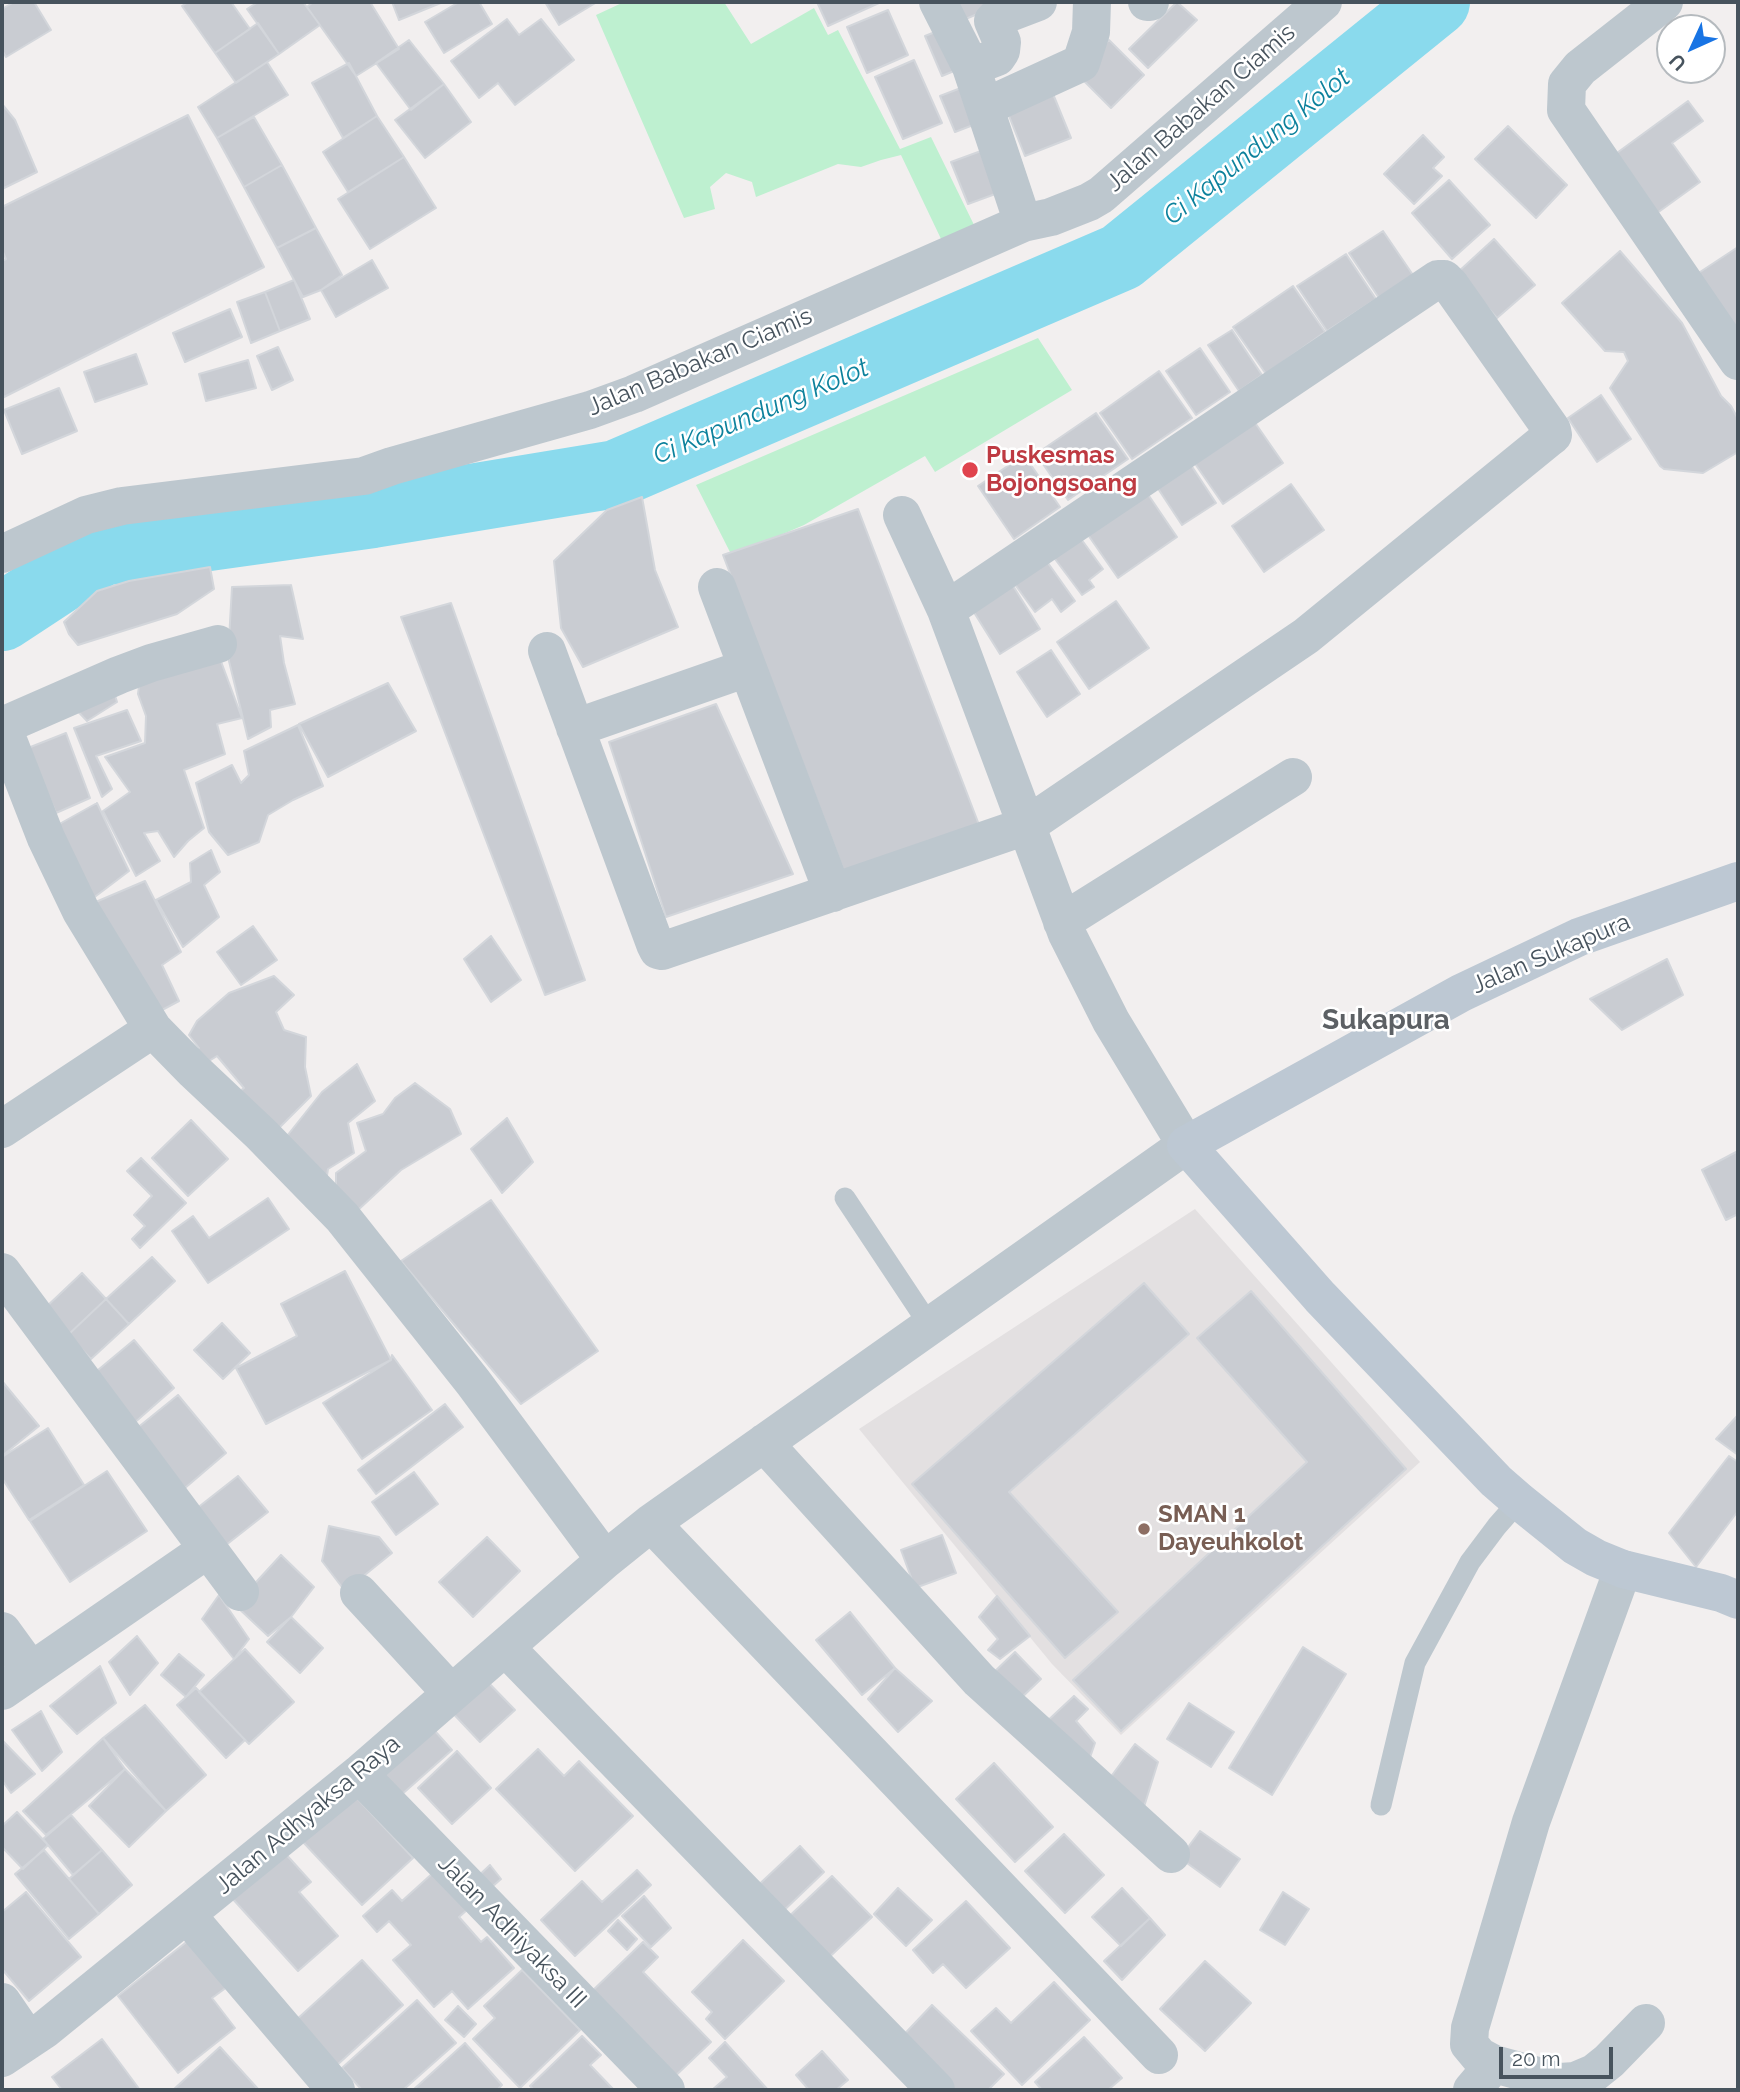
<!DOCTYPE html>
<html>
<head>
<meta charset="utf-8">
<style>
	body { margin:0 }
	#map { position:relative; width:1740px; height:2092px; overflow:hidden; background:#f2efef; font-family:Raleway,sans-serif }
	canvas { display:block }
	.frame { position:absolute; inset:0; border:4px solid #47535d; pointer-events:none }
	.north { position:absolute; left:1656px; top:14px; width:70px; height:70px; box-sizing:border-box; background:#fff; border:2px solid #b5babe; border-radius:50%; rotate:225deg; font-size:19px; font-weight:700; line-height:28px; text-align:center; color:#47535d }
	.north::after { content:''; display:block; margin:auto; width:24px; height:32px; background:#1874e4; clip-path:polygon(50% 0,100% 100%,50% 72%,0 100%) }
	.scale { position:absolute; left:1499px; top:2047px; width:114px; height:32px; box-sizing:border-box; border:4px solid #47535d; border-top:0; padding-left:9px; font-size:21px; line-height:24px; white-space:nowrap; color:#47535d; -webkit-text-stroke:5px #fff; paint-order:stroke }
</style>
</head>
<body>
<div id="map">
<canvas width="1740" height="2092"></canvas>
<div class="frame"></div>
<div class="north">U</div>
<div class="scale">20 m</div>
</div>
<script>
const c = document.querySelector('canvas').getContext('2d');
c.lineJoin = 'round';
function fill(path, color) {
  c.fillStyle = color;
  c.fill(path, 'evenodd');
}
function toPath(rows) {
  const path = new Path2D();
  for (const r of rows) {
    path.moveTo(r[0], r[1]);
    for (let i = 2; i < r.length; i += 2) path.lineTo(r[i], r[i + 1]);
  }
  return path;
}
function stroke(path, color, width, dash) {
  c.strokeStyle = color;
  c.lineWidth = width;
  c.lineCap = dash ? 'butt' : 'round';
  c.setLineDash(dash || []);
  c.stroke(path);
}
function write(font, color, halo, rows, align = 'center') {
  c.font = font + ' Raleway,sans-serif';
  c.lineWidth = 5;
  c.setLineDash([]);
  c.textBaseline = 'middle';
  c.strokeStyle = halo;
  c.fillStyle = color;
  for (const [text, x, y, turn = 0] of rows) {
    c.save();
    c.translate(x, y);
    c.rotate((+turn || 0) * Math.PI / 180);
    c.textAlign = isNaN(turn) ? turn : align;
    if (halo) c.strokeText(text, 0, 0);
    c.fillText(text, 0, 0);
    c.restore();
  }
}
fill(toPath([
	[1195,1209,1420,1462,1121,1735,1052,1664,859,1429]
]), '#e3e0e1');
fill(toPath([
	[624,2,724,2,751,44,814,8,828,35,838,30,900,149,931,137,976,229,942,241,901,155,881,160,861,167,838,164,756,197,752,182,726,173,710,187,715,209,684,218,596,15],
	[1038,338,1072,390,935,472,925,456,804,525,732,556,696,485]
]), '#bef0d0');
stroke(toPath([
	[2,617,101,552,373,514,616,474,1121,257,1436,2]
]), '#8adaed', 68);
const building = toPath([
	[14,2,34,2,51,30,6,57,2,50,2,9,14,2],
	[188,2,231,2,250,29,215,53,182,6,188,2],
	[258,2,303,2,320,25,279,54,247,9,258,2],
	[313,2,370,2,399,49,356,76,307,7,313,2],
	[392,2,443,2,399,20,392,2],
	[459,2,479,2,492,24,444,53,425,22,459,2],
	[545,2,597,2,559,25,545,2],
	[817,2,878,2,879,3,828,26,817,2],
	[953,2,994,2,996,6,961,21,953,2],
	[1177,2,1197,20,1148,68,1129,49,1177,2],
	[888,10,908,55,867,73,847,27,888,10],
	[507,19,519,35,541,19,574,60,515,105,498,83,479,98,451,61,507,19],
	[258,23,279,54,236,83,215,53,258,23],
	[950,26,966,66,942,76,925,36,950,26],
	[409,40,444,84,411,110,376,63,409,40],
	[1109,40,1144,75,1111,108,1076,73,1109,40],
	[914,60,942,123,903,139,875,77,914,60],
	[267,62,288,95,217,138,198,107,267,62],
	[349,63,377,116,343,138,312,83,349,63],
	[444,84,471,122,425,158,395,120,444,84],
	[966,86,981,122,955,132,940,96,966,86],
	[1051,89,1071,138,1025,156,1005,106,1051,89],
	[1688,101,1703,121,1672,143,1700,182,1653,216,1610,158,1688,101],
	[2,104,15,120,37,172,2,189,2,104],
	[188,115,264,267,2,398,2,261,6,259,2,250,2,207,188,115],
	[377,116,404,157,348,192,323,152,377,116],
	[254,117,282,165,244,187,217,138,254,117],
	[1508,126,1567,185,1536,218,1475,159,1508,126],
	[1423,135,1444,157,1433,168,1442,176,1414,204,1384,174,1423,135],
	[981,151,998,193,968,204,951,162,981,151],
	[404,157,436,208,370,249,338,199,404,157],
	[282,165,316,228,277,248,244,187,282,165],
	[1449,180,1490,225,1452,259,1412,213,1449,180],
	[316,228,342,275,321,290,303,297,277,248,316,228],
	[1383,231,1413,275,1379,298,1349,253,1383,231],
	[1494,239,1535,285,1497,318,1457,273,1494,239],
	[1738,247,1738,337,1697,274,1738,247],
	[1620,251,1682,323,1721,396,1731,406,1738,419,1738,452,1703,473,1664,469,1660,466,1610,388,1628,361,1624,352,1605,351,1562,303,1620,251],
	[1346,254,1376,299,1327,331,1297,286,1346,254],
	[372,260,388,288,336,317,321,290,372,260],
	[294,280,310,319,280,331,265,292,294,280],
	[1293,286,1325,332,1266,374,1233,327,1293,286],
	[265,292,280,331,251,343,237,302,265,292],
	[230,309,242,337,185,362,173,333,230,309],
	[1232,330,1262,375,1239,391,1208,345,1232,330],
	[278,347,293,380,272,390,257,356,278,347],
	[1200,348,1230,392,1196,415,1166,371,1200,348],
	[136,354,147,384,95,402,84,372,136,354],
	[248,360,256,388,206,401,199,374,248,360],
	[1159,371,1192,418,1132,459,1100,413,1159,371],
	[59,388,77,431,22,454,4,410,59,388],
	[1601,395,1631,439,1597,462,1568,418,1601,395],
	[1096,413,1128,459,1068,500,1036,454,1096,413],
	[1251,417,1283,463,1223,504,1191,458,1251,417],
	[1024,455,1060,507,1014,539,978,486,1024,455],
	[1187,459,1216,503,1182,525,1153,481,1187,459],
	[1291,484,1324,530,1264,572,1232,526,1291,484],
	[1145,490,1177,537,1118,578,1086,532,1145,490],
	[642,497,655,570,678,627,583,667,561,628,554,561,607,510,642,497],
	[858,509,981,830,845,874,723,555,858,509],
	[1076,532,1103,569,1089,580,1094,587,1082,595,1049,551,1076,532],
	[1043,556,1075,601,1061,612,1052,599,1035,612,1011,579,1043,556],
	[210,567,214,589,177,614,78,645,69,634,64,622,97,591,129,581,210,567],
	[1010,581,1040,629,1000,654,970,606,1010,581],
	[291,585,303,639,280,636,284,663,295,704,270,710,271,727,248,739,228,657,232,587,291,585],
	[1116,601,1149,648,1089,689,1057,642,1116,601],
	[451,603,585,980,545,995,401,617,451,603],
	[1051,650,1080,694,1047,717,1017,672,1051,650],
	[219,656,242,718,217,724,225,754,184,770,204,828,188,841,174,857,158,831,144,833,160,861,136,876,103,811,130,792,105,757,145,743,146,716,138,694,141,671,219,656],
	[111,682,117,702,87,721,69,702,111,682],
	[388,683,416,731,328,777,299,724,388,683],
	[716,704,793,874,666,917,609,742,716,704],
	[127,710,141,741,96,756,112,789,102,797,74,728,127,710],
	[298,725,323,786,293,800,268,815,259,842,228,855,209,832,196,783,232,765,241,783,249,775,244,751,298,725],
	[66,733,90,798,56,813,28,748,66,733],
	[97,803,129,871,92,899,54,827,97,803],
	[211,850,220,872,204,885,219,917,183,947,156,900,191,882,190,863,211,850],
	[145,881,181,952,162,965,179,1001,162,1010,91,904,145,881],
	[253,926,277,960,241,985,217,952,253,926],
	[491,936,521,980,491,1002,464,959,491,936],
	[1667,959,1683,995,1622,1030,1590,999,1667,959],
	[274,976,294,995,276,1012,284,1030,306,1037,305,1067,311,1096,272,1135,230,1099,244,1088,217,1056,209,1061,191,1058,199,1048,189,1035,197,1021,229,993,274,976],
	[357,1064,375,1101,348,1123,354,1153,328,1169,325,1188,279,1146,322,1092,357,1064],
	[415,1083,450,1109,461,1134,401,1170,357,1211,336,1194,336,1173,366,1151,357,1123,383,1114,395,1098,415,1083],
	[507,1118,533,1162,502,1193,471,1149,507,1118],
	[191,1120,228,1159,188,1196,152,1158,191,1120],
	[1738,1151,1738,1214,1726,1220,1702,1170,1738,1151],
	[141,1158,186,1203,140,1248,132,1239,145,1226,134,1215,152,1196,127,1171,141,1158],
	[268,1198,289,1229,208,1283,172,1231,193,1216,209,1238,268,1198],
	[491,1200,598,1351,521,1404,401,1261,491,1200],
	[152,1257,175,1281,129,1324,106,1299,152,1257],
	[345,1271,391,1360,266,1424,236,1368,297,1336,281,1304,345,1271],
	[82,1273,106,1299,68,1335,44,1309,82,1273],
	[1144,1283,1189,1334,1009,1492,1118,1612,1065,1658,912,1484,1144,1283],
	[1251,1291,1406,1469,1121,1731,1073,1680,1307,1462,1197,1338,1251,1291],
	[106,1299,129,1324,91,1359,68,1335,106,1299],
	[222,1323,250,1353,223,1379,194,1350,222,1323],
	[134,1340,174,1388,133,1424,92,1375,134,1340],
	[392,1355,432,1410,362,1459,323,1403,391,1360,392,1355],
	[2,1381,39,1426,2,1456,2,1381],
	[178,1395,226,1453,185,1488,136,1429,178,1395],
	[445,1404,463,1427,376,1494,358,1470,445,1404],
	[1738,1415,1738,1455,1716,1439,1738,1415],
	[48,1428,84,1485,29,1520,2,1478,2,1457,48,1428],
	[1729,1456,1738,1462,1738,1511,1696,1567,1669,1533,1729,1456],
	[107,1471,147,1531,70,1582,30,1521,107,1471],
	[414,1472,438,1504,396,1535,372,1502,414,1472],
	[238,1476,268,1512,226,1545,196,1509,238,1476],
	[329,1526,379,1537,392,1553,345,1591,322,1561,329,1526],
	[942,1535,956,1573,915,1588,901,1550,942,1535],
	[487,1537,520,1571,473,1617,439,1582,487,1537],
	[281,1555,314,1587,291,1617,268,1636,235,1605,281,1555],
	[219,1595,249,1639,234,1659,202,1619,219,1595],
	[997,1596,1030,1636,1000,1659,988,1650,998,1639,979,1617,997,1596],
	[850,1612,895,1668,862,1695,816,1640,850,1612],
	[291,1617,323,1648,300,1673,267,1642,291,1617],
	[137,1636,158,1663,130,1695,109,1662,137,1636],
	[1303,1647,1346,1674,1272,1795,1229,1768,1303,1647],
	[245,1649,294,1702,249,1744,199,1692,245,1649],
	[1015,1652,1041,1679,1017,1702,991,1675,1015,1652],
	[179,1654,204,1675,186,1697,161,1675,179,1654],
	[100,1666,116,1703,77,1734,50,1706,100,1666],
	[895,1668,932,1701,898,1732,868,1699,895,1668],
	[480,1674,515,1710,480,1742,446,1706,480,1674],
	[196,1688,245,1740,226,1758,177,1705,196,1688],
	[1074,1696,1088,1709,1076,1721,1095,1743,1086,1769,1043,1725,1074,1696],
	[1189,1703,1234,1732,1211,1767,1167,1739,1189,1703],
	[145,1705,206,1775,166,1811,103,1738,145,1705],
	[41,1711,62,1752,42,1771,12,1730,41,1711],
	[426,1721,452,1750,400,1796,374,1768,426,1721],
	[103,1738,125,1769,46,1835,23,1811,103,1738],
	[2,1740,35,1774,11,1793,2,1780,2,1740],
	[1135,1744,1158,1762,1143,1810,1107,1782,1135,1744],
	[538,1749,564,1776,579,1761,633,1816,575,1871,496,1789,538,1749],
	[457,1751,491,1788,452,1824,418,1788,457,1751],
	[994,1763,1053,1827,1015,1862,956,1799,994,1763],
	[125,1769,166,1811,129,1847,89,1806,125,1769],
	[354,1795,413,1858,362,1905,303,1842,354,1795],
	[17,1812,48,1845,23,1869,2,1847,2,1826,17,1812],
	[71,1815,102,1850,73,1875,43,1839,71,1815],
	[1200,1831,1240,1859,1220,1887,1180,1858,1200,1831],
	[1064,1834,1104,1875,1065,1913,1025,1871,1064,1834],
	[800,1846,824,1872,777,1917,752,1891,800,1846],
	[44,1850,99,1914,69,1939,15,1874,44,1850],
	[102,1850,132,1885,99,1914,69,1879,102,1850],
	[283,1851,311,1882,299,1892,338,1936,298,1971,231,1897,283,1851],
	[490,1865,501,1879,484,1894,473,1881,490,1865],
	[637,1870,651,1885,575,1956,541,1920,582,1881,602,1902,637,1870],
	[434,1872,467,1910,459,1917,481,1942,487,1937,514,1968,468,2009,452,1991,434,2007,393,1960,411,1945,389,1921,377,1932,363,1916,392,1890,402,1901,434,1872],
	[832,1876,872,1917,822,1964,783,1922,832,1876],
	[898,1888,932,1920,906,1946,874,1914,898,1888],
	[1122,1888,1150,1918,1121,1946,1092,1917,1122,1888],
	[26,1892,81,1957,29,2001,2,1969,2,1912,26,1892],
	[1283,1892,1309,1909,1285,1945,1260,1930,1283,1892],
	[644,1896,671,1928,651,1947,622,1916,644,1896],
	[966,1901,1010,1948,966,1988,943,1964,933,1973,913,1950,966,1901],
	[1150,1918,1165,1935,1122,1980,1104,1961,1150,1918],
	[618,1920,637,1939,627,1950,608,1931,618,1920],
	[189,1940,227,1987,212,1998,235,2028,178,2073,118,1996,189,1940],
	[743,1940,784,1981,725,2039,706,2019,712,2012,692,1992,743,1940],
	[643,1942,658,1957,643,1972,711,2042,670,2081,587,1996,643,1942],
	[362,1960,403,2005,336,2066,295,2021,362,1960],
	[1205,1961,1251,2003,1205,2051,1160,2009,1205,1961],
	[522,1970,580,2030,520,2088,473,2039,495,2018,484,2006,522,1970],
	[1054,1982,1090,2020,1022,2085,971,2031,996,2008,1011,2023,1054,1982],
	[417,2000,456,2043,403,2090,362,2090,342,2068,417,2000],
	[932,2005,1004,2074,988,2090,942,2090,894,2045,932,2005],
	[458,2006,476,2024,464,2037,445,2020,458,2006],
	[582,2036,601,2055,590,2065,614,2090,534,2090,530,2086,582,2036],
	[1084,2037,1122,2078,1108,2090,1042,2090,1035,2082,1084,2037],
	[102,2039,140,2090,62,2090,52,2077,102,2039],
	[725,2042,768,2090,712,2090,727,2077,709,2058,725,2042],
	[465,2043,502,2085,497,2090,413,2090,465,2043],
	[220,2047,258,2089,256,2090,173,2090,220,2047],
	[822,2051,848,2080,836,2090,809,2090,796,2075,822,2051]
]);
fill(building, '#c9ccd2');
stroke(building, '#d3d6db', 2);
stroke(toPath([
	[845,1198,930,1326],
	[1381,1805,1415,1663,1470,1562,1497,1526,1519,1501]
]), '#bdc7ce', 21);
stroke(toPath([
	[938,2,971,67,1023,223],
	[1147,2,1150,2],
	[1664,2,1580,68,1567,84,1566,110,1738,361],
	[971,67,997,57,1001,51,1002,42,993,21,996,18,1038,2],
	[985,107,1081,63,1091,32,1092,2],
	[2,554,86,515,122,506,364,476,392,466,590,410,634,394,1023,223,1051,217,1089,202,1101,195,1323,2],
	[717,587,833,893],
	[547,651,655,944,658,950,662,951,1026,826,1306,636,1549,438,1553,435,1552,430,1450,285,1444,279,1438,279,946,610],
	[2,725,46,838,81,911,153,1029,194,1071,261,1134,342,1217,473,1382,605,1560],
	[2,726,119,675,151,663,218,644],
	[575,728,747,668],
	[1062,922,1293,777],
	[2,1129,153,1029],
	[2,1272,240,1592],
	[764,1443,979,1680,1171,1854],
	[651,1523,1159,2055],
	[1623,1569,1531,1822,1470,2028,1469,2044,1479,2056,1494,2064,1560,2082,1575,2081,1594,2073,1609,2061,1646,2023],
	[359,1593,451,1693],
	[2,1631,31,1671],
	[505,1647,936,2090],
	[2,1691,208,1549],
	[359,1774,666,2090],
	[187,1915,336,2090],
	[2,2002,28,2040],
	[2,2058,44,2030,359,1774,605,1560,651,1523,1186,1145,1111,1021,1067,934,946,610,902,515],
	[1472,2090,1494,2064]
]), '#bdc7ce', 38);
stroke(toPath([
	[1738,881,1579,937,1461,993,1186,1145,1320,1297,1496,1481,1519,1501,1575,1546,1596,1558,1623,1569,1721,1593,1738,1600]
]), '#bdc8d3', 38);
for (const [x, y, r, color] of [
	[970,470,9,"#e0444e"],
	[1144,1529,7,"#8d6e63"]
]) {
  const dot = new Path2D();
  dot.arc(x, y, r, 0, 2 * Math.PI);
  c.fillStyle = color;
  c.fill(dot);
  stroke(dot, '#fff', 2.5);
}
write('24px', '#47535d', '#fff', [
	["Jalan Babakan Ciamis",1201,108,-41],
	["Jalan Babakan Ciamis",700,362,-23],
	["Jalan Sukapura",1551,954,-23],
	["Jalan Adhyaksa Raya",308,1815,-40],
	["Jalan Adhiyaksa III",512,1932,46]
]);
write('bold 24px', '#be3a42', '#fff', [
	["Puskesmas",986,456],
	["Bojongsoang",986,484]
], 'left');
write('bold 24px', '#785e54', '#fff', [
	["SMAN 1",1158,1515],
	["Dayeuhkolot",1158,1543]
], 'left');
write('italic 26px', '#0c819c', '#fff', [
	["Ci Kapundung Kolot",1257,147,-39],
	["Ci Kapundung Kolot",761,412,-23]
]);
write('bold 28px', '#5c6064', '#fff', [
	["Sukapura",1386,1021]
]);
</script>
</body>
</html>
